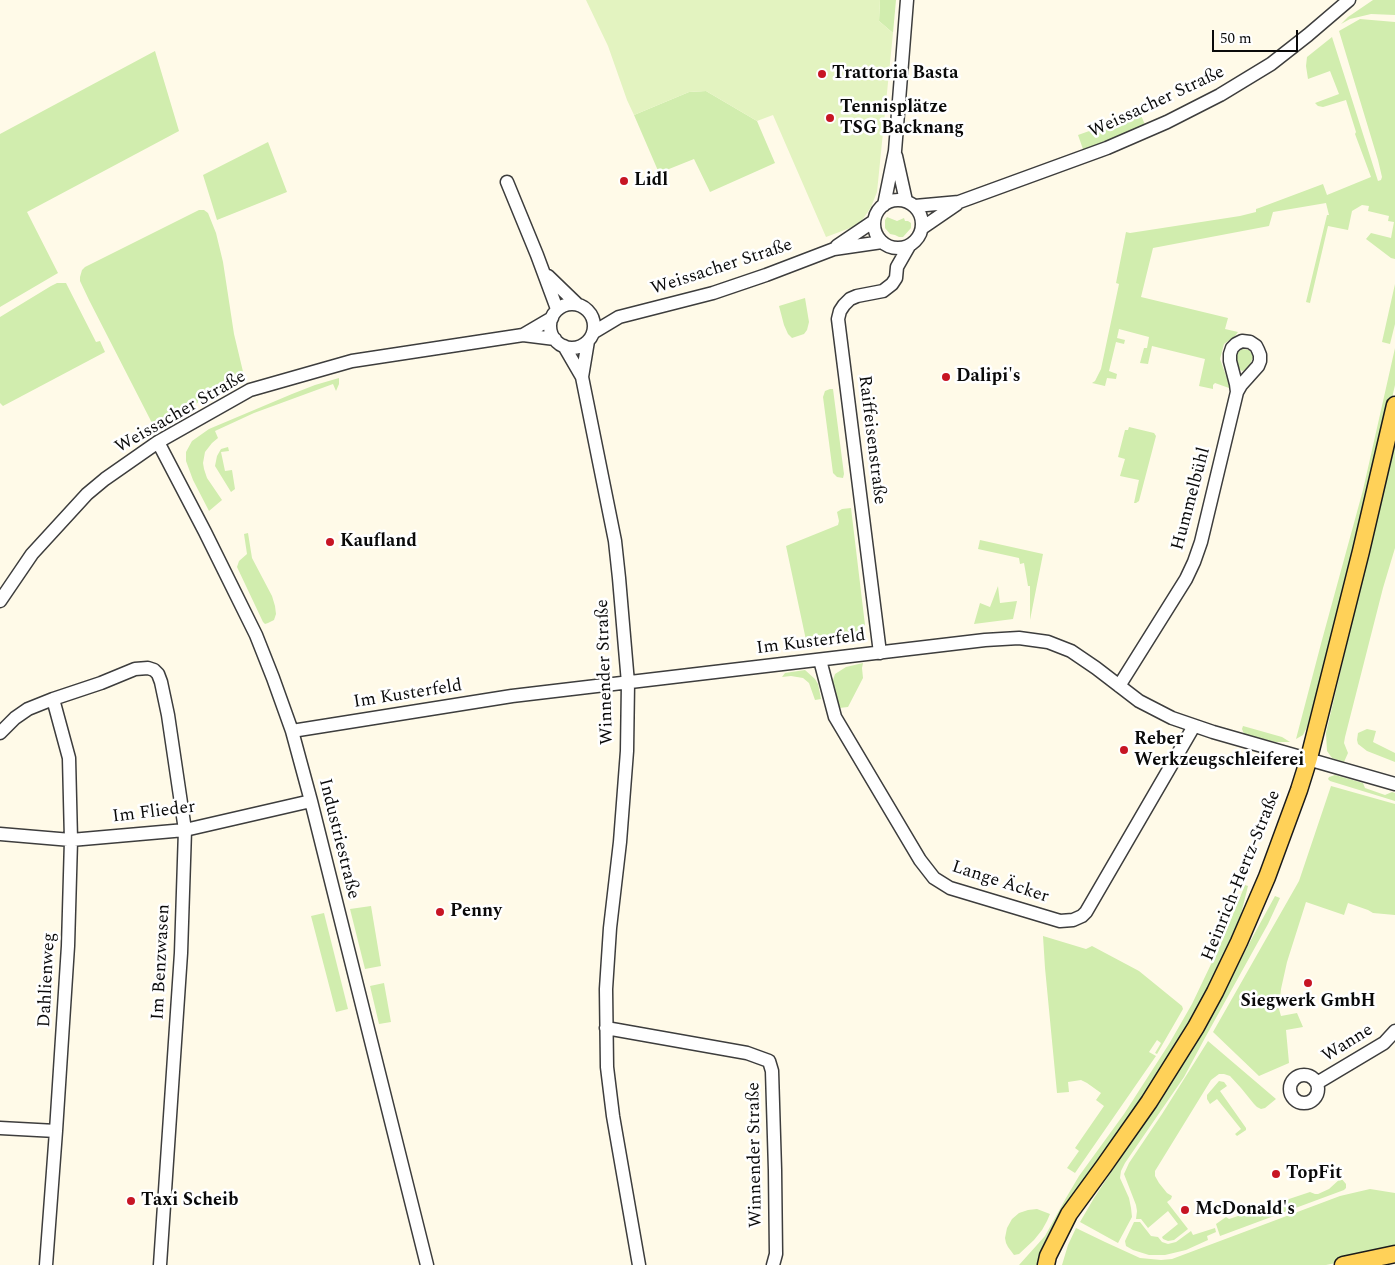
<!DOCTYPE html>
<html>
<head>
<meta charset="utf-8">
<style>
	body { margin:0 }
	#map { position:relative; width:1395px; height:1265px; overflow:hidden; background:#fffae8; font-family:Spectral,serif }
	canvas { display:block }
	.scale { position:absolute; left:1212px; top:30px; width:86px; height:22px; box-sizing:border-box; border:2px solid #0a0a0a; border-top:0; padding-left:6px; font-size:15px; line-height:18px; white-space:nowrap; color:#0a0a0a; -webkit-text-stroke:4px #fff; paint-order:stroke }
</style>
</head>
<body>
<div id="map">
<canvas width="1395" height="1265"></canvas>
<div class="scale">50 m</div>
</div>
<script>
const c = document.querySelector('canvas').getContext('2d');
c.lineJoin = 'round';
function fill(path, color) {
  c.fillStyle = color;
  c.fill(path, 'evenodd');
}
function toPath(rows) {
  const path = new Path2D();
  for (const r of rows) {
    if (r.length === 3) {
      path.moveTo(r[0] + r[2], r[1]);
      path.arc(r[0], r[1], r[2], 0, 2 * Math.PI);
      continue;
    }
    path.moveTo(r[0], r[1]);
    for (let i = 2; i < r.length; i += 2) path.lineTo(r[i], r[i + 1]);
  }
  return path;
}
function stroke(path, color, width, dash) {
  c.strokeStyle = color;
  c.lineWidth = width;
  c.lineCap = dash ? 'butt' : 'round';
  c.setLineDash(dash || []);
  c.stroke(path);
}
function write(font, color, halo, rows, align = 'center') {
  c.font = font + ' Spectral,serif';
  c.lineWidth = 5;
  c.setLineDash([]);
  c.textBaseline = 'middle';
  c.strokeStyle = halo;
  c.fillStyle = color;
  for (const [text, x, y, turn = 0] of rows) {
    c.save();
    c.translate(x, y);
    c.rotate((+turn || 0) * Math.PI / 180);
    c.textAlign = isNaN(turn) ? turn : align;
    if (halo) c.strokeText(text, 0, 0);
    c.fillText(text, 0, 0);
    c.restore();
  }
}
fill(toPath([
	[880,0,896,0,893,33,879,21],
	[1373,0,1395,0,1395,15,1371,14,1350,19,1341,24,1348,17],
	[1360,19,1395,22,1395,259,1391,258,1366,239,1371,233,1391,238,1394,222,1388,221,1389,216,1368,211,1369,206,1362,205,1352,211,1348,230,1328,226,1310,303,1306,302,1327,215,1329,215,1326,203,1273,212,1269,226,1153,248,1141,297,1228,318,1225,329,1238,332,1235,336,1224,344,1220,359,1229,384,1229,388,1215,383,1213,385,1213,389,1199,386,1205,359,1152,346,1148,364,1140,363,1144,348,1147,348,1149,337,1119,329,1117,338,1125,340,1124,344,1116,342,1109,371,1117,374,1116,379,1107,378,1105,386,1092,383,1095,381,1101,369,1119,284,1116,283,1126,232,1130,233,1240,216,1256,212,1256,209,1259,208,1323,184,1327,195,1371,177,1355,134,1356,132,1346,100,1323,107,1318,106,1315,103,1339,94,1330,71,1308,79,1306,66,1307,57,1332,37,1378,181,1381,180,1382,177,1378,160,1339,31],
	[155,51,179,131,27,212,58,273,0,307,0,134],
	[706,91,757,121,775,163,710,192,694,159,659,173,634,115,689,92],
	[1140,113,1146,127,1084,152,1078,135],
	[268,142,287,192,217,220,203,175],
	[199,210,204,210,208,213,216,233,223,262,234,334,245,380,217,392,157,425,152,423,89,300,80,281,80,277,82,270,85,267],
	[887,217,897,221,904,218,905,221,908,221,911,223,911,228,903,237,899,237,895,235,890,234,885,228,885,220],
	[57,283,66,283,96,342,100,341,105,352,3,406,0,403,0,317,51,286],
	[1395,284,1395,324,1390,344,1382,342],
	[805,298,809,322,807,330,804,334,792,338,788,334,784,325,779,306],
	[1395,348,1395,385,1369,499,1307,727,1303,735,1296,739,1322,640,1363,490],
	[1242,349,1249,350,1252,354,1253,357,1249,367,1243,371,1240,370,1238,368,1237,364,1237,353],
	[339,378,339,384,336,391,333,384,254,413,215,431,218,438,212,443,205,452,203,463,204,469,207,478,222,500,209,511,193,480,186,461,186,452,192,441,209,429,292,394,315,385],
	[830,389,833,389,844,474,843,478,837,477,833,473,823,397,825,391],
	[1129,427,1154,433,1156,436,1139,501,1136,503,1134,503,1139,480,1120,476,1125,459,1118,457,1125,430,1128,430],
	[1395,440,1395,548,1383,588,1345,737,1344,743,1348,753,1344,762,1332,758,1327,751,1326,733],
	[228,447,229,451,221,452,225,471,232,470,235,489,231,492,215,466,217,456,221,449],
	[851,508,865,625,863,631,859,635,806,640,786,546,838,525,839,521,837,512,842,509],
	[248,533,252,558,272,596,275,606,276,614,274,620,268,623,265,624,263,622,237,567,239,561,247,554,244,534],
	[980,540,1043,554,1030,620,1030,586,1028,586,1024,563,1020,564,1019,558,978,549],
	[998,586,1000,603,1017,601,1013,619,974,624,980,603,990,607],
	[863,663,862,668,863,678,848,707,839,708,832,683,835,674,846,667],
	[805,670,815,679,818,684,821,699,815,700,809,683,803,678,791,676,782,677,785,673],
	[1243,726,1282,737,1290,742,1275,742,1244,734,1242,729],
	[1367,729,1376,731,1373,742,1395,753,1395,762,1367,751,1358,744,1357,740,1358,733],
	[1335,775,1363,783,1365,788,1385,795,1392,792,1395,793,1395,801,1330,781,1328,779,1329,777],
	[1331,786,1395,804,1395,915,1373,913,1368,910,1348,903,1344,915,1306,902,1287,962,1281,989,1279,1009,1281,1016,1297,1013,1303,1027,1286,1030,1289,1063,1259,1076,1213,1032,1299,881],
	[1245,885,1248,886,1241,914,1214,979,1166,1066,1098,1164,1065,1205,1047,1237,1042,1250,1038,1265,1019,1265,1045,1236,1066,1198,1079,1176,1124,1114,1169,1044,1192,1004,1223,939],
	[1275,896,1280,898,1268,924,1206,1036,1184,1077,1125,1163,1121,1171,1120,1178,1129,1198,1131,1208,1132,1217,1118,1243,1080,1222,1094,1198,1147,1118,1222,995,1251,940],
	[371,906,381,966,365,969,350,909],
	[324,913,348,1009,336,1012,311,916],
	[1043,936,1086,949,1092,946,1139,971,1182,1006,1183,1009,1157,1054,1155,1053,1161,1043,1157,1040,1149,1052,1156,1056,1075,1173,1067,1168,1079,1151,1075,1148,1104,1106,1096,1100,1101,1093,1087,1083,1081,1080,1068,1082,1069,1092,1057,1093,1045,968],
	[384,983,391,1022,379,1024,370,986],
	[1208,1041,1276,1099,1265,1108,1261,1109,1257,1107,1254,1104,1241,1088,1230,1076,1224,1074,1219,1074,1211,1080,1155,1171,1155,1176,1159,1183,1167,1193,1172,1196,1171,1199,1167,1202,1188,1229,1174,1240,1168,1241,1163,1239,1162,1237,1178,1224,1168,1211,1148,1228,1141,1219,1136,1219,1137,1211,1136,1205,1124,1174,1129,1163,1162,1114],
	[1219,1081,1224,1082,1227,1086,1220,1091,1246,1128,1246,1130,1237,1136,1235,1134,1241,1129,1217,1099,1210,1104,1207,1099,1207,1095],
	[1341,1178,1346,1184,1346,1188,1344,1190,1220,1236,1216,1224,1226,1217,1229,1219,1310,1192,1315,1194,1318,1194,1329,1189],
	[1370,1189,1395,1193,1395,1251,1326,1265,1062,1265,1068,1245,1076,1228,1105,1242,1140,1258,1161,1260,1172,1259,1340,1196],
	[1037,1209,1050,1214,1047,1221,1042,1230,1034,1240,1019,1254,1014,1255,1008,1247,1006,1243,1005,1238,1007,1228,1012,1219,1019,1213,1028,1210],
	[1134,1222,1140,1222,1151,1236,1158,1237,1162,1242,1168,1244,1176,1242,1191,1231,1193,1235,1215,1228,1216,1232,1207,1236,1208,1240,1186,1250,1165,1255,1149,1255,1133,1250,1126,1246,1125,1241]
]), '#d1edae');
fill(toPath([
	[586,0,880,0,879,21,893,33,877,192,871,207,861,222,858,225,826,237,773,115,757,121,706,91,689,92,634,115,627,100,608,46]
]), '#e3f3c0');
const minor = toPath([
	[896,156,906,201],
	[507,182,537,255,557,309],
	[898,224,24],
	[884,205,895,151,907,0],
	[915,206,959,202,1107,148,1167,122,1220,95,1271,64,1308,35,1349,0],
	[922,228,957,204],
	[837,246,874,221],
	[548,276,577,304],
	[572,326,22],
	[594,332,619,317,713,293,766,275,834,249,882,242],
	[523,335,552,318],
	[564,346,582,377,615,541,619,578,628,683,627,751,620,842,610,928,606,989,607,1067,613,1116,639,1265],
	[582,377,588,341],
	[158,442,205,532,256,635,273,678,292,731,311,801,427,1265],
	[0,601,32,554,87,494,105,479,158,442,250,390,352,361,523,335,555,339],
	[880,653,838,319,840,311,844,305,850,299,857,296,883,291,892,284,896,278,897,267,909,246],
	[820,660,835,717,920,860,934,878,950,888,1060,921,1073,920,1082,916,1086,912,1194,726],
	[1119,686,1186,579,1194,562,1201,542,1237,392,1236,384,1230,361,1230,354,1232,348,1236,344,1242,341,1250,342,1256,346,1258,350,1260,355,1260,361,1258,366,1241,385,1237,392],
	[292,731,512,696,985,640,1019,638,1048,642,1071,651,1096,668,1139,701,1172,718,1213,732,1395,784],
	[0,733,15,718,28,709,53,699,101,683,135,669,148,668,154,670,158,674,161,682,168,715,185,830,181,953,160,1265],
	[0,834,71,840,185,830,311,801],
	[606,1028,747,1053,769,1061,772,1071,775,1170,776,1254,773,1265],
	[1304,1089,14],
	[1317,1083,1384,1043,1395,1031],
	[0,1128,56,1131],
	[46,1265,56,1131,68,946,71,840,69,758,53,699]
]);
const major = toPath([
	[1046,1265,1048,1256,1069,1214,1104,1166,1149,1102,1196,1027,1215,992,1239,942,1267,877,1299,790,1309,758,1361,551,1395,405],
	[1343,1265,1395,1254]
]);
stroke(minor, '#3d3d3d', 15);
stroke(major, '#1b1b1b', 19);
stroke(minor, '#fff', 12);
stroke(major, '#ffd158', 16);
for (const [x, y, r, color] of [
	[822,74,5,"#c71524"],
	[830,118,5,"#c71524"],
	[624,181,5,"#c71524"],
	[946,377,5,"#c71524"],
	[330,542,5,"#c71524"],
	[1124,750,5,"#c71524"],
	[440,912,5,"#c71524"],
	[1308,983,5,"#c71524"],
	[1276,1174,5,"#c71524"],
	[131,1201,5,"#c71524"],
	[1185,1210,5,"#c71524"]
]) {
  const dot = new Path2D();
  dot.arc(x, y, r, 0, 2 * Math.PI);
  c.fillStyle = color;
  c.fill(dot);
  stroke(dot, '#fff', 2);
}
write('bold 18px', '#0a0a0a', '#fff', [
	["Trattoria Basta",832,74],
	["Tennisplätze",840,108],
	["TSG Backnang",840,129],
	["Lidl",634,181],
	["Dalipi's",956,377],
	["Kaufland",340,542],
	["Reber",1134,740],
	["Werkzeugschleiferei",1134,761],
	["Penny",450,912],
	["Siegwerk GmbH",1308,1002,"center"],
	["TopFit",1286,1174],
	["Taxi Scheib",141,1201],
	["McDonald's",1195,1210]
], 'left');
write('18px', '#0a0a0a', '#fff', [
	["Weissacher Straße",1157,103,-25],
	["Weissacher Straße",722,268,-18],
	["Weissacher Straße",181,413,-30],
	["Raiffeisenstraße",871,440,83],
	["Hummelbühl",1192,499,-75],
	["Im Kusterfeld",811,643,-7],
	["Winnender Straße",606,672,-92],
	["Im Kusterfeld",408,695,-9],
	["Im Flieder",154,813,-7],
	["Industriestraße",338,839,76],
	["Heinrich-Hertz-Straße",1242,876,-68],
	["Lange Äcker",1000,883,18],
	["Im Benzwasen",162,962,-87],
	["Dahlienweg",48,980,-87],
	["Wanne",1348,1044,-32],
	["Winnender Straße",756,1155,-91]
]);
</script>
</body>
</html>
